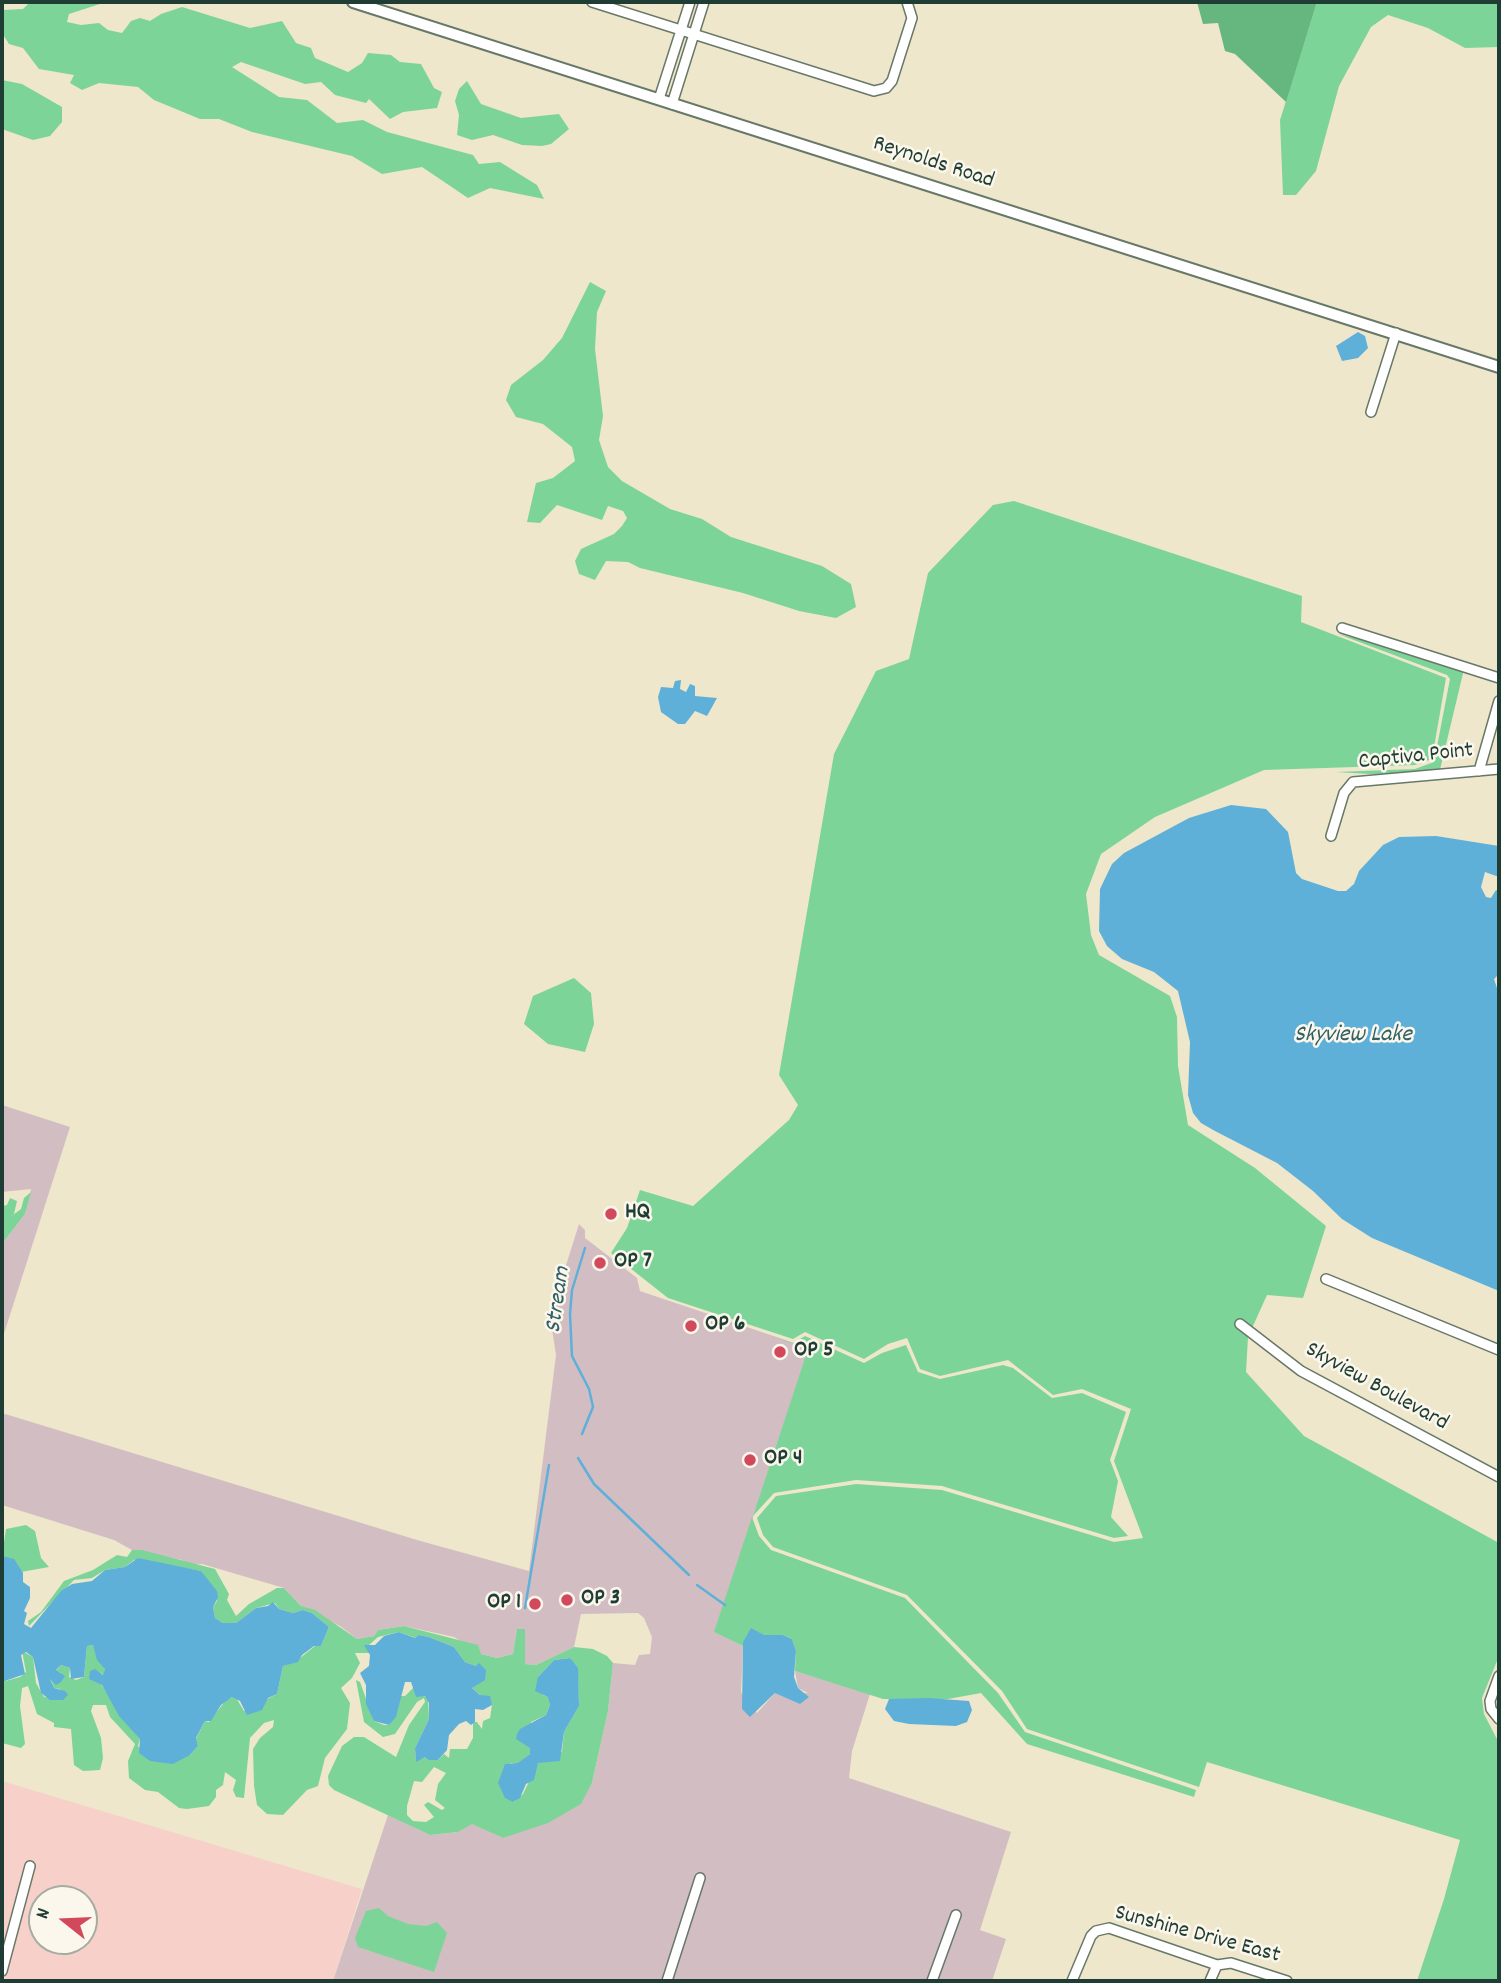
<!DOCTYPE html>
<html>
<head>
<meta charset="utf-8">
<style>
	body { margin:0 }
	#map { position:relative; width:1501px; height:1983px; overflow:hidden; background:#eee7cb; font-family:Dekko,sans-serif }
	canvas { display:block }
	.frame { position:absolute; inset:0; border:4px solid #1f3d34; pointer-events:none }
	.north { position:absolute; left:28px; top:1885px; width:70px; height:70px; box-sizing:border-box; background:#fbf7ec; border:2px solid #a3ada2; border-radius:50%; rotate:288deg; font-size:19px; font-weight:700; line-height:28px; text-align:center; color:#1f3d34 }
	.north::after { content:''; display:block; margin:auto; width:24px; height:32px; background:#d1495b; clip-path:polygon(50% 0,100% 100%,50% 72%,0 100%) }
</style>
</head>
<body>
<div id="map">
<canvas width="1501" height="1983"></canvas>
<div class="frame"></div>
<div class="north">N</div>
</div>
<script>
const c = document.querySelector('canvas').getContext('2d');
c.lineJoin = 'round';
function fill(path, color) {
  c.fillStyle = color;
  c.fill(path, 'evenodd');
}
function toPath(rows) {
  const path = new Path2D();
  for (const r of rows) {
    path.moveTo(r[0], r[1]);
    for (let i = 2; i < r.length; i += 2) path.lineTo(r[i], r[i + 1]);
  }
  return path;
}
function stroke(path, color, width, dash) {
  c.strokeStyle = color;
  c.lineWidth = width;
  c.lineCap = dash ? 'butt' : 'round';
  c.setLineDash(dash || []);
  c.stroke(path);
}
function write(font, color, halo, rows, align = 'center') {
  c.font = font + ' Dekko,sans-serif';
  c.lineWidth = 5;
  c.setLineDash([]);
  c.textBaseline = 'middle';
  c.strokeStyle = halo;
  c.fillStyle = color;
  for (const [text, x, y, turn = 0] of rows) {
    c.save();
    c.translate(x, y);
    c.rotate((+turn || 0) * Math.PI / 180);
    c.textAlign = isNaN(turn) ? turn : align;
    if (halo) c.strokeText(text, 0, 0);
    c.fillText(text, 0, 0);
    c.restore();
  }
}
fill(toPath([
	[2,1781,362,1889,333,1981,4,1981,35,1864,26,1861,2,1952],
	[42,1899,84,1899,84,1941,42,1941]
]), '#f7d0ca');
fill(toPath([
	[2,1105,70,1127,2,1340,2,1244,25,1214,31,1189,2,1192],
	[579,1224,585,1230,585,1238,637,1278,640,1291,809,1348,715,1632,743,1646,741,1692,757,1713,775,1693,808,1693,798,1688,795,1671,870,1694,852,1751,849,1778,1011,1832,980,1930,1006,1939,992,1981,937,1981,962,1913,954,1909,927,1981,672,1981,706,1876,697,1873,662,1981,333,1981,388,1815,430,1835,458,1832,472,1823,503,1838,580,1804,592,1783,608,1711,613,1663,635,1665,639,1655,650,1654,652,1637,644,1618,638,1613,581,1614,574,1647,536,1665,525,1664,525,1629,517,1630,513,1654,497,1658,481,1654,454,1637,404,1626,378,1630,374,1636,357,1639,340,1626,301,1606,284,1588,202,1564,189,1565,182,1560,132,1550,114,1540,2,1505,2,1413,417,1540,529,1571,556,1355,550,1316]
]), '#d2bec2');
fill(toPath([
	[30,2,106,2,69,14,67,22,81,25,99,23,108,30,122,33,131,21,140,18,150,21,161,14,182,7,250,28,282,21,296,43,311,48,315,58,348,72,362,63,368,53,391,55,400,62,421,64,434,88,442,92,437,108,403,112,390,119,369,99,366,103,335,95,321,82,305,84,241,62,232,67,279,97,307,100,337,123,363,120,387,132,473,155,479,164,500,162,537,185,544,199,490,188,468,198,422,167,382,174,352,156,252,132,219,119,200,119,154,100,138,87,99,83,82,90,70,83,74,75,39,69,23,48,9,44,2,33,3,10,23,9],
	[1317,2,1499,2,1499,47,1465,48,1428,28,1388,15,1371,27,1339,86,1316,171,1296,195,1283,195,1280,120],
	[2,80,22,84,62,107,62,122,50,136,33,140,2,129],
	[467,81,481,104,521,118,559,114,569,129,551,144,542,146,522,145,493,135,472,140,457,135,459,115,455,101,459,89],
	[590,282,606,291,597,312,595,349,603,416,599,440,608,467,622,481,670,509,702,519,731,537,822,566,851,584,856,607,836,618,799,611,743,593,640,568,628,562,606,561,595,580,579,574,575,561,581,549,614,534,622,526,627,518,623,511,608,506,602,520,557,505,540,523,527,522,536,483,553,478,575,461,572,447,543,424,516,417,506,400,511,385,543,360,562,338],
	[1014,501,1302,596,1301,622,1446,678,1432,759,1415,765,1264,770,1155,817,1101,854,1086,894,1091,935,1099,955,1170,996,1177,1017,1178,1066,1188,1125,1255,1168,1326,1226,1303,1298,1267,1295,1248,1337,1246,1372,1304,1436,1499,1543,1499,1656,1482,1698,1484,1714,1499,1743,1499,1981,1417,1981,1444,1899,1460,1840,1207,1762,1199,1787,1027,1729,1002,1691,907,1595,773,1547,763,1535,757,1518,776,1496,856,1484,942,1490,1114,1542,1143,1538,1114,1461,1131,1409,1082,1389,1053,1395,1008,1360,940,1376,920,1369,907,1338,888,1344,864,1359,805,1332,793,1339,668,1298,611,1253,627,1228,640,1190,693,1206,789,1120,798,1105,779,1075,834,754,876,671,909,659,928,573,993,505],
	[1338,634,1465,665,1438,778,1336,772,1415,769,1434,762,1450,679,1447,675],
	[574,978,591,993,594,1024,585,1052,548,1044,524,1024,533,996],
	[31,1192,25,1214,2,1244,2,1206,7,1205,10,1198,17,1201,14,1214,9,1218,21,1209,24,1198],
	[766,1334,793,1343,805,1336,864,1363,882,1353,906,1345,918,1372,940,1379,1003,1365,1013,1368,1052,1398,1082,1393,1126,1412,1110,1460,1118,1481,1111,1517,1128,1536,1114,1538,942,1486,856,1480,774,1493,753,1516,808,1349],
	[752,1517,759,1536,771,1550,905,1598,998,1693,1025,1732,1196,1790,1194,1797,1027,1744,981,1693,948,1699,883,1699,795,1671,796,1651,792,1639,783,1635,764,1635,743,1642,743,1646,714,1632],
	[26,1525,35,1531,41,1558,49,1567,21,1572,14,1561,2,1556,6,1529],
	[132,1550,142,1550,215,1569,229,1594,227,1600,236,1616,249,1604,277,1588,284,1588,301,1606,315,1610,357,1639,374,1636,378,1630,404,1626,478,1645,481,1654,497,1658,513,1654,517,1629,525,1629,525,1664,536,1665,574,1647,593,1649,607,1656,613,1663,608,1711,592,1783,581,1804,548,1823,503,1838,472,1824,458,1832,430,1835,334,1790,329,1785,328,1776,342,1746,354,1737,364,1737,396,1757,409,1725,425,1702,424,1698,417,1702,395,1734,383,1737,364,1722,356,1680,360,1682,374,1721,384,1725,389,1725,398,1709,399,1696,405,1696,414,1687,414,1691,428,1698,429,1719,415,1748,416,1761,425,1757,438,1760,444,1754,449,1758,450,1749,467,1749,473,1738,473,1722,477,1722,482,1729,483,1721,490,1718,492,1705,472,1688,478,1682,476,1666,465,1662,454,1647,429,1637,419,1635,416,1638,399,1632,378,1637,369,1645,369,1653,355,1653,360,1663,352,1678,341,1688,350,1703,347,1729,325,1758,318,1786,307,1790,283,1815,267,1814,257,1805,254,1786,253,1749,260,1738,273,1727,274,1720,264,1723,250,1738,244,1798,236,1797,233,1790,236,1780,225,1772,223,1785,216,1790,216,1797,209,1806,187,1809,179,1808,158,1792,145,1790,129,1778,128,1761,135,1744,110,1717,106,1705,93,1705,91,1711,101,1738,103,1758,100,1770,83,1771,74,1765,71,1729,54,1727,54,1723,37,1714,28,1686,22,1688,20,1706,25,1744,21,1748,2,1743,2,1682,20,1677,26,1672,22,1651,33,1657,36,1683,44,1697,63,1700,60,1689,54,1688,50,1678,61,1682,61,1673,56,1671,61,1665,70,1668,69,1677,76,1680,84,1677,87,1646,93,1645,105,1669,104,1675,97,1671,100,1683,140,1739,138,1746,150,1761,190,1755,198,1746,196,1739,205,1721,209,1722,226,1700,235,1696,244,1711,277,1694,283,1666,295,1662,315,1646,321,1646,329,1627,312,1613,303,1610,293,1613,279,1609,275,1603,256,1608,236,1623,223,1623,215,1618,213,1607,217,1601,201,1571,134,1560,125,1567,105,1570,92,1578,74,1580,29,1626,28,1621,41,1612,64,1581,93,1570,117,1555,127,1557],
	[570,1658,578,1679,579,1706,564,1732,562,1752,538,1763,523,1794,514,1802,510,1763,518,1764,530,1754,531,1722,546,1715,550,1705,549,1697,543,1695,538,1677,554,1660],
	[434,1767,446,1773,438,1784,435,1800,445,1808,442,1810,428,1802,424,1805,434,1817,426,1822,413,1821,407,1815,407,1806,414,1781,422,1782],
	[379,1908,388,1916,408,1924,426,1926,437,1922,447,1933,434,1972,358,1947,355,1938,366,1911]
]), '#7dd498');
fill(toPath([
	[1197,2,1317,2,1286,102,1235,54,1225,51,1218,23,1203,24]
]), '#66b680');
fill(toPath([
	[1358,332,1365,336,1368,348,1358,358,1342,361,1336,346],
	[681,680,680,689,686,692,690,684,695,686,695,696,717,698,707,716,695,711,685,724,678,724,661,712,658,697,661,687,673,688,675,681],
	[1231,805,1266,809,1288,832,1296,873,1302,879,1338,891,1346,891,1354,884,1359,871,1383,845,1399,837,1436,836,1499,846,1499,877,1485,872,1481,887,1486,897,1491,898,1496,890,1499,892,1499,974,1494,979,1499,994,1499,1291,1372,1238,1342,1219,1313,1191,1277,1163,1215,1131,1201,1123,1193,1113,1188,1095,1190,1042,1178,991,1154,972,1122,959,1107,946,1099,931,1100,889,1112,864,1124,853,1189,818],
	[2,1556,14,1559,23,1573,23,1582,30,1587,30,1598,24,1611,27,1613,24,1624,31,1628,61,1591,72,1584,92,1581,105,1570,125,1567,138,1558,201,1571,217,1591,218,1597,213,1607,215,1618,223,1623,236,1623,256,1608,268,1606,273,1602,279,1609,293,1613,303,1610,312,1613,329,1627,321,1646,314,1646,302,1655,298,1662,283,1666,277,1694,268,1698,262,1710,247,1715,240,1701,232,1697,221,1705,211,1721,205,1721,196,1738,198,1746,190,1755,173,1764,150,1761,139,1753,140,1739,119,1716,102,1685,89,1679,90,1671,95,1669,103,1675,105,1669,97,1660,93,1645,87,1646,84,1677,71,1679,70,1668,61,1665,56,1670,65,1676,61,1682,56,1685,50,1679,54,1688,65,1691,68,1695,63,1700,50,1700,41,1693,33,1657,26,1652,21,1655,25,1674,2,1682],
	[751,1628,764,1635,783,1635,792,1639,796,1651,794,1677,798,1688,809,1697,800,1704,775,1693,750,1717,742,1709,743,1642],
	[399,1632,415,1638,419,1635,429,1637,454,1647,465,1662,476,1666,479,1663,486,1670,485,1680,472,1688,480,1695,490,1696,492,1705,483,1710,475,1709,475,1722,471,1725,466,1721,459,1724,449,1735,447,1750,438,1760,429,1760,425,1757,416,1762,415,1748,429,1719,429,1703,425,1696,416,1697,411,1682,405,1682,396,1717,389,1725,374,1721,366,1704,366,1685,360,1673,369,1666,370,1655,364,1645,375,1645,384,1636],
	[570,1658,578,1668,579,1706,564,1732,560,1761,538,1763,534,1780,526,1784,520,1798,513,1802,505,1798,498,1783,505,1764,518,1763,530,1754,530,1748,516,1739,517,1734,520,1729,546,1715,550,1705,548,1697,535,1691,538,1677,554,1660],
	[929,1698,969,1701,972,1710,967,1722,956,1726,909,1724,894,1721,885,1709,889,1699]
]), '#5eb0d9');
stroke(toPath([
	[582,1434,593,1407,589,1389,572,1356,570,1314,572,1290,585,1248],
	[578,1458,594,1484,689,1575],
	[697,1585,725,1605],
	[525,1608,549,1465]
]), '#5eb0d9', 2.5);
const minor = toPath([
	[592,2,874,91,886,88,892,81,912,18,907,2],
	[659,99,690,2],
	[672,104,704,2],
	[1371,412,1396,333],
	[1342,628,1499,678],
	[1479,771,1499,701],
	[1331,836,1344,793,1353,782,1499,769],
	[1326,1279,1499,1350],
	[1240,1324,1301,1371,1499,1477],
	[1499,1676,1490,1701,1491,1709,1499,1719],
	[2,1971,30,1866],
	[667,1981,700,1878],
	[932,1981,956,1915],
	[1072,1981,1091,1936,1096,1931,1109,1928,1217,1965,1231,1963,1287,1981],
	[1210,1981,1217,1965]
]);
const tertiary = toPath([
	[353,2,1499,367]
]);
stroke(minor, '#677869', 12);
stroke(tertiary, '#677869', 14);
stroke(minor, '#fff', 9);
stroke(tertiary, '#fff', 10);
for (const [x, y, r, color] of [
	[611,1214,7,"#d1495b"],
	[600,1263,7,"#d1495b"],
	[691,1326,7,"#d1495b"],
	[780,1352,7,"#d1495b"],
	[750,1460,7,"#d1495b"],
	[567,1600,7,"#d1495b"],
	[535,1604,7,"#d1495b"]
]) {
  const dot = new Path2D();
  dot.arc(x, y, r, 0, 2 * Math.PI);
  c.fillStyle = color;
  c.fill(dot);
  stroke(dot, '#fbf7ec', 2.5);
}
write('23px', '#1f3d34', '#fbf7ec', [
	["Reynolds Road",933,164,18],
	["Captiva Point",1416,758,-6],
	["Skyview Boulevard",1376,1388,29],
	["Sunshine Drive East",1197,1936,15]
]);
write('bold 23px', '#1f3d34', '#fbf7ec', [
	["HQ",625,1214],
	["OP 7",614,1263],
	["OP 6",705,1326],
	["OP 5",794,1352],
	["OP 4",764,1460],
	["OP 3",581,1600],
	["OP 1",521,1604,"right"]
], 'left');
write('italic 24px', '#326066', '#fbf7ec', [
	["Skyview Lake",1353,1037],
	["Stream",560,1300,-82]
]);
</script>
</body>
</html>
